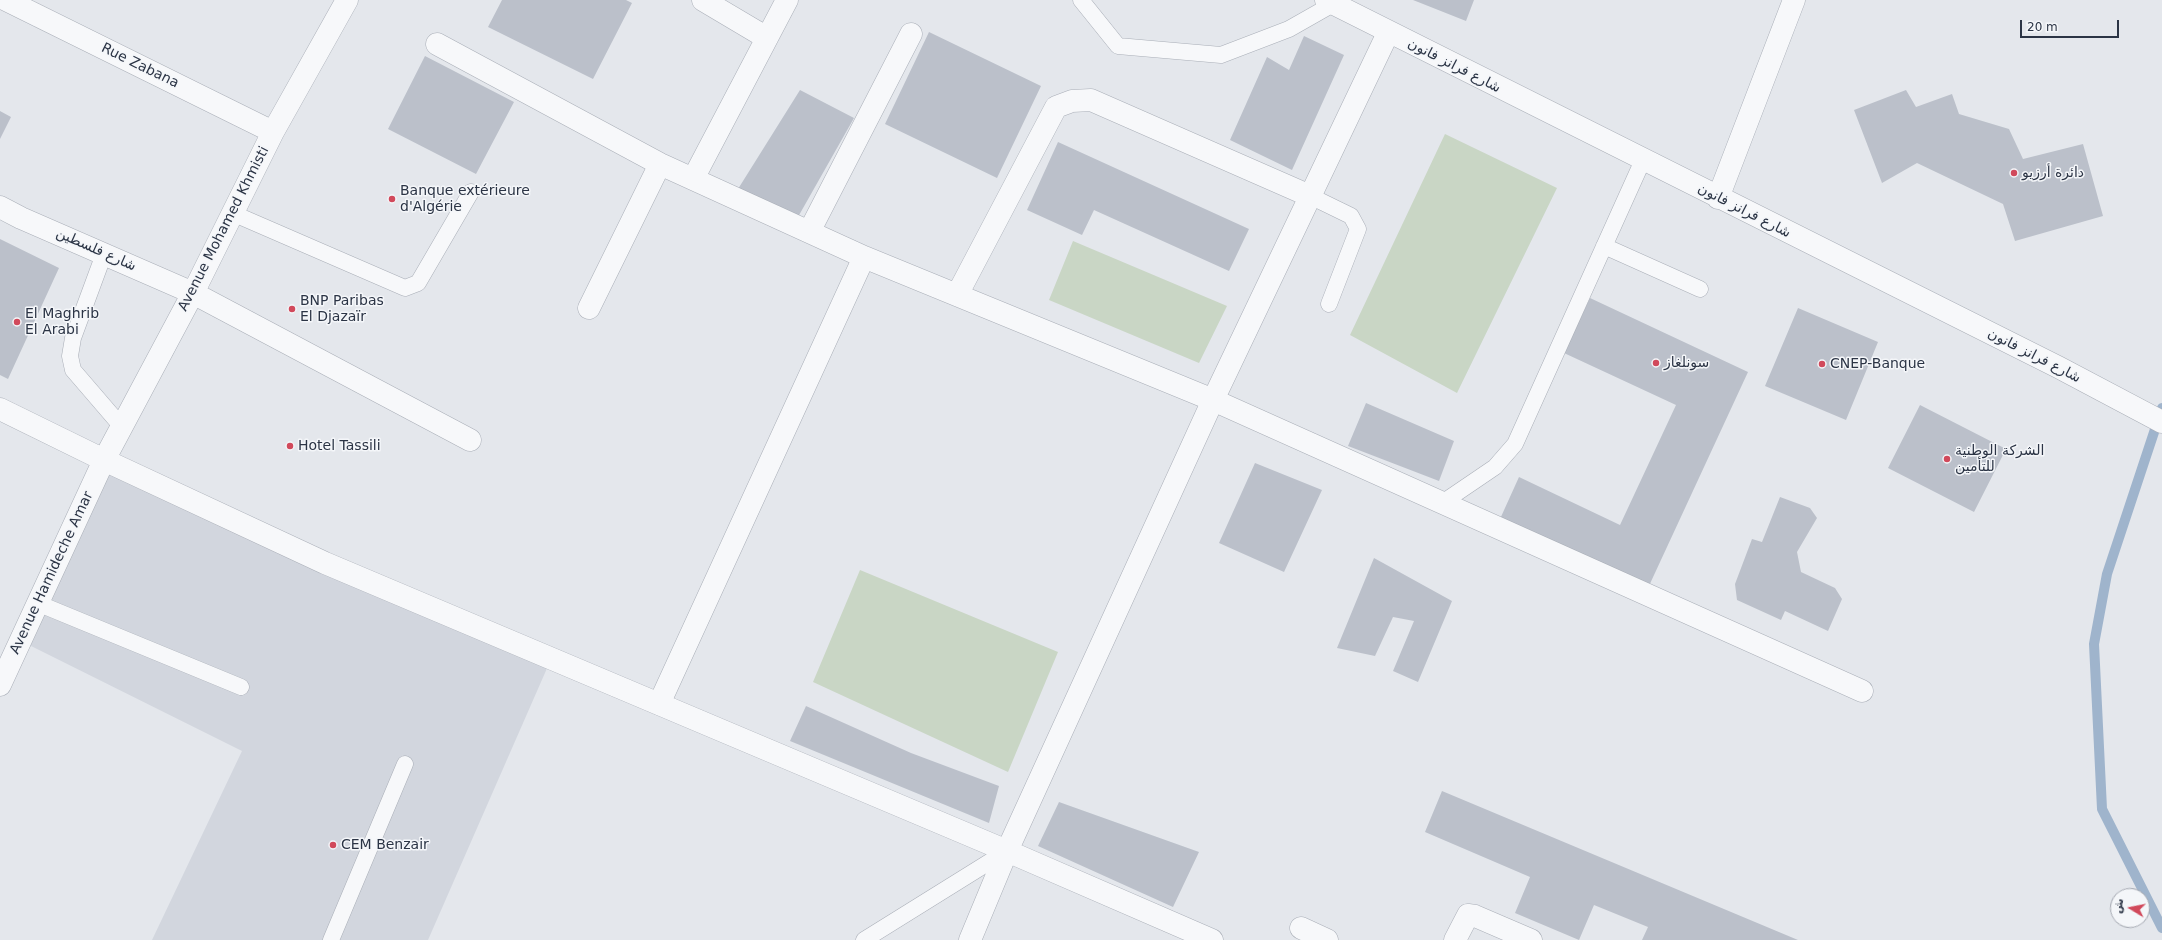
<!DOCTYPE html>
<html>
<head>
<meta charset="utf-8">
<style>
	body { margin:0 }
	#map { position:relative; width:2162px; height:940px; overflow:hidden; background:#e4e7ec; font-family:"DejaVu Sans",Cairo,sans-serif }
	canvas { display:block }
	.north { position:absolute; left:2110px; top:888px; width:40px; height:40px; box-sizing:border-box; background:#f4f6f9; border:1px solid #a4a8b1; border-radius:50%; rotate:280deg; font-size:11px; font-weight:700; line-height:16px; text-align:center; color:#2b3445 }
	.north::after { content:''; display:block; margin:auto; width:14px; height:18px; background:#d1495b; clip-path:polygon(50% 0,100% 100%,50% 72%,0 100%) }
	.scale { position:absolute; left:2020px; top:20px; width:99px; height:18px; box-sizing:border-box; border:2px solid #2b3445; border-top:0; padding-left:5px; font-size:12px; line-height:14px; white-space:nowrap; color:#2b3445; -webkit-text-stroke:3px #f4f6f9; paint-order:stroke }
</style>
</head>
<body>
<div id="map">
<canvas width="2162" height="940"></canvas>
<div class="north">ش</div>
<div class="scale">20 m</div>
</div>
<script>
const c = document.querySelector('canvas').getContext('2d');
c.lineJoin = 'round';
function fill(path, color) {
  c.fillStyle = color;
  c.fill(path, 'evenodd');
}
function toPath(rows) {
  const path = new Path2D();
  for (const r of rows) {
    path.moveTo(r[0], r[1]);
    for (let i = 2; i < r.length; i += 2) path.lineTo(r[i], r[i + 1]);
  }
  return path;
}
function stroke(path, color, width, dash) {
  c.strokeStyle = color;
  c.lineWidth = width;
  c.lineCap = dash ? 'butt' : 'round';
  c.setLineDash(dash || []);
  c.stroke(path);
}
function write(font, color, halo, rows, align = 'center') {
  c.font = font + ' "DejaVu Sans",Cairo,sans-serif';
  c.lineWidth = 3;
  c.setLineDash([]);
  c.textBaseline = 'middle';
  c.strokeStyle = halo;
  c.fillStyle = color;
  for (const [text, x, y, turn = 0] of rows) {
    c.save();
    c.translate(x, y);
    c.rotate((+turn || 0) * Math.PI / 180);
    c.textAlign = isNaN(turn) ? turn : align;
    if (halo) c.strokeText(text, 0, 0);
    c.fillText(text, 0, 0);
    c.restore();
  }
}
fill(toPath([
	[104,460,548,666,428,940,152,940,242,751,21,641]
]), '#d2d6de');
fill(toPath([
	[1445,134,1557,188,1457,393,1350,335],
	[1073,241,1227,306,1199,363,1049,300],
	[860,570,1058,652,1008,772,813,682]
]), '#c9d6c5');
stroke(toPath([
	[2162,408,2107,574,2094,644,2102,809,2162,928]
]), '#9fb4cc', 10);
fill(toPath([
	[502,0,626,0,632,3,593,79,488,27],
	[1413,0,1474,0,1466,21],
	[929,32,1041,86,997,178,885,124],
	[1304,36,1344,55,1292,170,1230,140,1267,57,1289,70],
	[425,56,514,102,476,174,388,129],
	[800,90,854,118,798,217,738,189],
	[1906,90,1916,107,1952,94,1959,114,2009,129,2023,159,2083,144,2103,216,2015,241,2003,204,1917,163,1882,183,1854,110],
	[0,111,11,117,0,139],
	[1058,142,1249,229,1229,271,1094,210,1082,235,1027,210],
	[0,239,59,268,8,379,0,375],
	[1590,298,1748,372,1648,588,1500,519,1519,477,1620,525,1676,405,1564,353],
	[1798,308,1878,342,1846,420,1765,386],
	[1366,403,1454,441,1439,481,1348,446],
	[1920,405,2006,449,1974,512,1888,468],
	[1255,463,1322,490,1284,572,1219,543],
	[1780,497,1810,508,1817,518,1797,552,1801,572,1835,588,1842,599,1828,631,1785,611,1781,620,1737,600,1735,584,1752,539,1762,542],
	[1374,558,1452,601,1418,682,1393,671,1414,621,1393,617,1375,656,1337,648],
	[806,706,911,753,999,786,989,823,790,741],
	[1442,791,1798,940,1642,940,1648,927,1594,905,1579,940,1515,913,1530,877,1425,832],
	[1059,802,1199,852,1173,907,1038,846]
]), '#bbc0ca');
const service = toPath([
	[1081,0,1118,46,1221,55,1289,29,1333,4],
	[1310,196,1351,216,1358,229,1329,304],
	[232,213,405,288,418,283,471,192],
	[1604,246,1700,289],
	[104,254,73,338,70,356,73,370,122,427],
	[1442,503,1495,467,1515,444,1643,160],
	[37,603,241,687],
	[331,940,405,764],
	[864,940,1007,851]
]);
const minor = toPath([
	[6,0,273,132],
	[703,0,767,38],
	[1326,0,2058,367,2162,422],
	[437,44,660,164,864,257,1213,400,1862,691],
	[693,179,787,0],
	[1718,198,1794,0],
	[0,207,21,218,193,293,470,440],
	[809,232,911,34],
	[957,295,1056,107,1072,101,1091,100,1310,196],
	[589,308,660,164],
	[0,409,104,460,325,563,1007,851,1212,940],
	[0,685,104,460,193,293,273,132,347,0],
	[659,704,864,257],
	[1301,928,1327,940],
	[970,940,1007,851,1213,400,1388,33],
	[1455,940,1468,915,1475,916,1531,940]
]);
stroke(service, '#a9aeb7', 17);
stroke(minor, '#a9aeb7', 23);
stroke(service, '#f7f8fa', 16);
stroke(minor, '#f7f8fa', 22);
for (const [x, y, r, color] of [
	[2014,173,4,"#d1495b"],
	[392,199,4,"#d1495b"],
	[292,309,4,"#d1495b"],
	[17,322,4,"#d1495b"],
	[1656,363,4,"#d1495b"],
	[1822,364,4,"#d1495b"],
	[290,446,4,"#d1495b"],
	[1947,459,4,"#d1495b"],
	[333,845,4,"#d1495b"]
]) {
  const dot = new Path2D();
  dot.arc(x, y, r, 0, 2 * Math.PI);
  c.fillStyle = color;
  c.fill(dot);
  stroke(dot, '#f4f6f9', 1.5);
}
write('14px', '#2b3445', '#f4f6f9', [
	["Rue Zabana",140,66,26],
	["شارع فرانز فانون",1454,66,27],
	["شارع فرانز فانون",1744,211,27],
	["Avenue Mohamed Khmisti",224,229,-63],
	["شارع فلسطين",96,250,24],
	["شارع فرانز فانون",2034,356,27],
	["Avenue Hamideche Amar",52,573,-65]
]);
write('14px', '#2b3445', '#f4f6f9', [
	["دائرة أرزيو",2022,173],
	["Banque extérieure",400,191],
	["d'Algérie",400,207],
	["BNP Paribas",300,301],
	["El Djazaïr",300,317],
	["El Maghrib",25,314],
	["El Arabi",25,330],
	["سونلغاز",1664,363],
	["CNEP-Banque",1830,364],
	["Hotel Tassili",298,446],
	["الشركة الوطنية",1955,451],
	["للتأمين",1955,467],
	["CEM Benzair",341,845]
], 'left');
</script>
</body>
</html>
